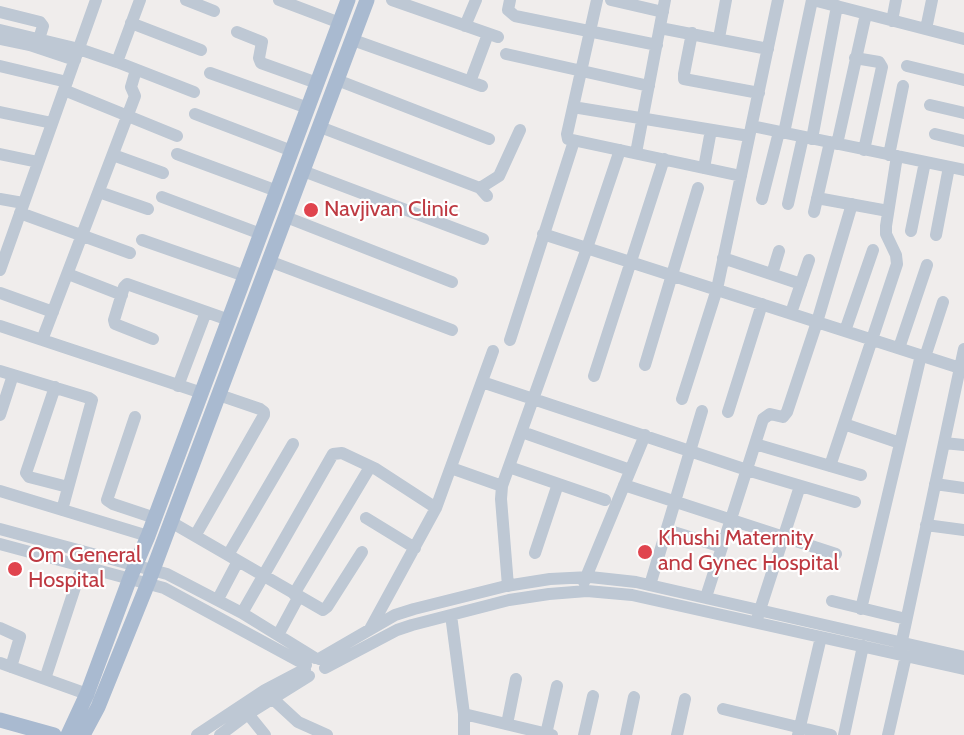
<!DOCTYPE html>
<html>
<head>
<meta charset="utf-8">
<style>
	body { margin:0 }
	canvas { display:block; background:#f0edec }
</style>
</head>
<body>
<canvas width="964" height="735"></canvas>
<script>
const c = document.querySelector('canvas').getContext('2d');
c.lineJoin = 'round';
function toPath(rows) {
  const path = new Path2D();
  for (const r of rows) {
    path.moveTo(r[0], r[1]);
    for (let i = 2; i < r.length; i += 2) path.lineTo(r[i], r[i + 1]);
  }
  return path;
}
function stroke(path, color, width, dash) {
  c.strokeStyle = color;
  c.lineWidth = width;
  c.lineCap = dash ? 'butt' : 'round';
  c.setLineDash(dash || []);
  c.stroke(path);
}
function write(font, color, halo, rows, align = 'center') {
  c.font = font + ' Cabin,sans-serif';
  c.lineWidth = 4.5;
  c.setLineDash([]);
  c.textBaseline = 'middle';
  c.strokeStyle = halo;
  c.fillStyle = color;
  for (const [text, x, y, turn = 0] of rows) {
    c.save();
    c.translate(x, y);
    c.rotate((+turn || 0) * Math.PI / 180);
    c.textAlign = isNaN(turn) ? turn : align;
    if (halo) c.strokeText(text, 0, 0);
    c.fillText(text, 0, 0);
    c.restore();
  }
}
stroke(toPath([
	[186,0,214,11],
	[279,0,340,23],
	[392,0,498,37],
	[510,0,508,10,515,16,657,45],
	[597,0,567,134,568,139,741,176],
	[611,0,663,12],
	[813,0,964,39],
	[0,12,40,22,43,26,39,39],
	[892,21,896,0],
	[131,23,201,50],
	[465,26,476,0],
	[660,28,768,49],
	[926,29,932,0],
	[0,30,79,49,117,62,194,92],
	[237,32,262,42,259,58,261,63,317,83],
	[692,33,684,74,684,79,759,93],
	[719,38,726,0],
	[0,39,30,45,75,60],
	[353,40,482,86],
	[506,54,649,86],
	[855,58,879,62,882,67,864,150],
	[117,62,140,0],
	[0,66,67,82],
	[907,66,964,80],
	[210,73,308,108],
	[337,80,489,139],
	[470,82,488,34],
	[64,90,177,136],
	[930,105,964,113],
	[573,107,749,136],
	[0,112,52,123],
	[195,114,292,151],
	[752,126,964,170],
	[320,127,480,188,487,196],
	[784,133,812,0],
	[935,134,964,141],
	[812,139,837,6],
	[837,144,866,14],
	[636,153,665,0],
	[0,154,38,162],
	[177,154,277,191],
	[113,155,163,173],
	[889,155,903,86],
	[704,168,711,130],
	[303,171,483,239],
	[480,188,499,176,520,130],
	[99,192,148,209],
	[162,197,261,234],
	[817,198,888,211],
	[0,199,23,203],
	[762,199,779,132],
	[788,204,803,137],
	[814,212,830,142],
	[20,213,130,253],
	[286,217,452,282],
	[911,231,925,162],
	[543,234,960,368],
	[936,235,949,167],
	[142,240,245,276],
	[723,258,801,284],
	[269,261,452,330],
	[0,270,96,0],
	[68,274,122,295],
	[772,274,779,251],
	[0,293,53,312],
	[791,313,809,260],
	[0,326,202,393],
	[845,331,873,250],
	[153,339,115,324,114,320,124,287,127,284,229,320],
	[42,340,135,96,131,87,136,70],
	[510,340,574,141],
	[899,348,927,265],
	[925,357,943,302],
	[645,365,698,188],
	[0,371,89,398,92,400,62,510],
	[594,376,664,159],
	[482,382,747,470,855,502],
	[178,386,206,312],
	[55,387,26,473,29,477,68,487],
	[682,399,717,289,778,0],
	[728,412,762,304],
	[0,415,13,375],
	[135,417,107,500,113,504,155,518],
	[844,424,900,443],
	[522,432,630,470],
	[944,443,964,445],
	[755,444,861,475],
	[830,466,897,264,896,255,886,234,886,226,897,156],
	[509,467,605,500],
	[451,468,502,486],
	[935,484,964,488],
	[624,485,836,554],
	[0,491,148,536],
	[366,518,415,548],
	[171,522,323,610,327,607,362,552],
	[926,525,964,530],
	[0,529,167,574,242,613,315,658],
	[667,530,722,547],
	[195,536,264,415,264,412,260,409,219,395],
	[0,544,164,588,306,665],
	[535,553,558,484],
	[228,555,293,444],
	[584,582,645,435],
	[650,585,702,411],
	[508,586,501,499,502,486,587,248,620,150],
	[294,594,370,467],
	[706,597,763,419,770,414,783,417,787,412,817,322,852,204],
	[218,599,238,561],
	[832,601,906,619],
	[861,609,921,355],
	[242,613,333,454,342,453,376,469,436,508],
	[451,615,464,714,464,735],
	[758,616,800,486],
	[0,628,20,637,11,667],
	[370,629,436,508,493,351],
	[278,635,299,596],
	[900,650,964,349],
	[319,659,395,615,414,609,506,586,550,579,590,577,636,582,964,657],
	[0,663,87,694],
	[325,668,397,630,412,625,509,600,549,594,587,591,632,595,964,669],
	[45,679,82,566],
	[273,699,298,722,327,735],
	[723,709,831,735],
	[248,714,265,735],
	[464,714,552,735],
	[507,724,516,679],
	[546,734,557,686],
	[197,735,265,690,305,669],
	[220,735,248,714,309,676],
	[584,735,593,696],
	[626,735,634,697],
	[677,735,685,699],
	[798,735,821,637],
	[844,735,863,646],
	[888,735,906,656]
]), '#bec8d4', 12);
stroke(toPath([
	[0,720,54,735],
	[68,735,87,694,130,578,148,536,348,0],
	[83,735,98,707,148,583,367,0]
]), '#a9bad0', 15);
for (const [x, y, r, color] of [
	[311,210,8,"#e0444e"],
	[645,552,8,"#e0444e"],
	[15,569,8,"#e0444e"]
]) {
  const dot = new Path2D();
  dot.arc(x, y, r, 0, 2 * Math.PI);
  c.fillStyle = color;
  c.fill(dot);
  stroke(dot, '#fff', 2);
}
write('22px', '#be3a42', '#fff', [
	["Navjivan Clinic",324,210],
	["Khushi Maternity",658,539],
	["and Gynec Hospital",658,564],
	["Om General",28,556],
	["Hospital",28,581]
], 'left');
</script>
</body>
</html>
